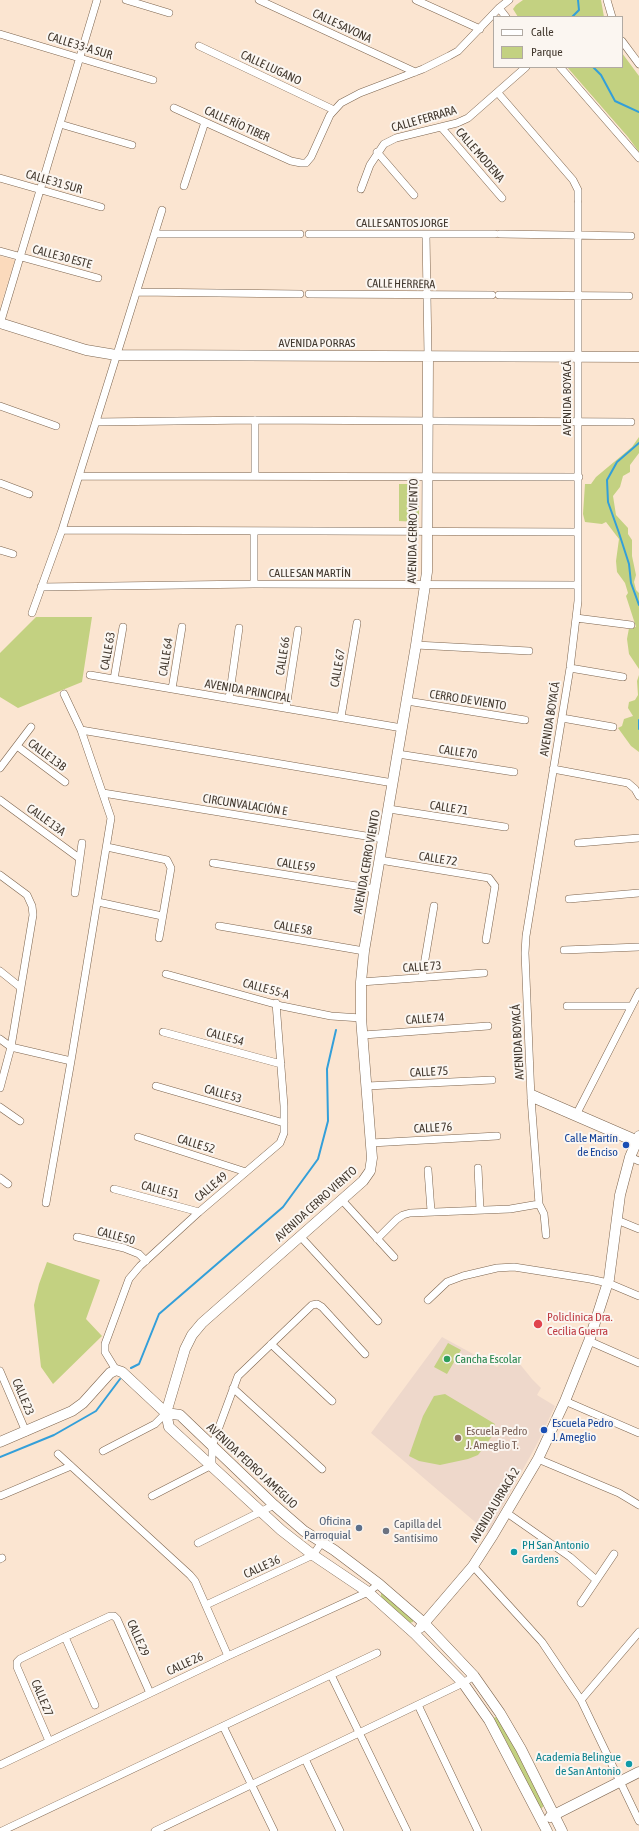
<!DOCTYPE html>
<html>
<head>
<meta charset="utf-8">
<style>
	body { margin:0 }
	#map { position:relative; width:639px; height:1831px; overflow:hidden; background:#fbe5d1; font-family:"Asap Condensed",sans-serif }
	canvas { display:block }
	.legend { position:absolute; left:493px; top:16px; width:130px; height:52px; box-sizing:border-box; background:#fbf6f1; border:1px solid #b1aaa3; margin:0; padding:5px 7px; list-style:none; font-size:12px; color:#42382e }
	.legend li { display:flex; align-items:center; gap:8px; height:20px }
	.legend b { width:20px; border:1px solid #b1aaa3 }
</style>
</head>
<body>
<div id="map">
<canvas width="639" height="1831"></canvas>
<ul class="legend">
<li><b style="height:5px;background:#fff"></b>Calle</li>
<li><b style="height:11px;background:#c3d181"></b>Parque</li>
</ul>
</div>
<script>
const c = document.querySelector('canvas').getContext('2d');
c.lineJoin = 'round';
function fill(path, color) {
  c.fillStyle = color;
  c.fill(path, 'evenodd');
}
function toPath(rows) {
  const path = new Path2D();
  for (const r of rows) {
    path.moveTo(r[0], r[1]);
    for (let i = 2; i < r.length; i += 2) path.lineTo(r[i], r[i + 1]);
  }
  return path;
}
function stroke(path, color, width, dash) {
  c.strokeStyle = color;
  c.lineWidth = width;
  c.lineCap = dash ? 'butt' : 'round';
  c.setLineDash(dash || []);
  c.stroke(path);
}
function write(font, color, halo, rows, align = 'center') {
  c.font = font + ' "Asap Condensed",sans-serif';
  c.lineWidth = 4;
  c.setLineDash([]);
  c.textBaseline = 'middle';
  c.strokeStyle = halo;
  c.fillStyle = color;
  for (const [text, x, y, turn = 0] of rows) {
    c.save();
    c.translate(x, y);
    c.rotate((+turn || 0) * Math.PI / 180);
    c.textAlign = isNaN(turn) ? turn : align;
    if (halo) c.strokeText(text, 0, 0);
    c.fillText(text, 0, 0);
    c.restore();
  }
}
fill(toPath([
	[0,256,15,260,0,308]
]), '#fbdabc');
fill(toPath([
	[442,1337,497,1367,503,1361,519,1363,532,1379,541,1388,537,1395,555,1406,538,1442,488,1533,371,1433]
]), '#eed8cb');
fill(toPath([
	[523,0,601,0,604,17,518,17,513,9,516,5],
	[622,53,639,76,639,152,628,137,567,67,622,67],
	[639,437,639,453,630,465,630,472,623,476,620,487,613,496,616,515,628,528,628,534,632,540,632,556,636,575,634,582,636,590,639,593,639,669,629,654,627,639,629,628,636,627,626,596,628,593,625,583,617,572,616,561,619,539,606,522,602,524,585,522,583,514,585,484,591,484,596,477,632,447],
	[399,484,419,484,419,522,399,521],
	[36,617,92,617,82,682,18,708,0,697,0,653],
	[639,675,639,752,631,746,618,728,622,726,624,719,633,716,628,708,629,702,635,700,638,695,637,681],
	[47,1262,100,1280,86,1319,102,1336,53,1384,41,1367,34,1305,39,1284],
	[448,1343,461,1350,447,1374,434,1367],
	[445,1394,495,1424,493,1435,478,1455,468,1459,440,1465,419,1461,409,1456,423,1416,434,1396],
	[381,1592,413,1619,413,1622,409,1623,381,1597],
	[496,1717,509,1734,544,1805,542,1808,540,1809,505,1739,493,1722,493,1718]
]), '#c3d181');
stroke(toPath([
	[572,17,579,10,578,0],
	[593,67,601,75,615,101,639,112],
	[639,443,617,462,607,480,608,502,619,533,629,564,631,583,639,605],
	[639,720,639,729],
	[131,1368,139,1364,159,1314,283,1207,318,1159,328,1121,327,1069,336,1030],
	[0,1457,54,1435,96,1411,120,1379]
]), '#339fd9', 2);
const street = toPath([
	[126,0,169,13],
	[259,0,415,72],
	[416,0,480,29],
	[607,0,612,17],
	[499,8,506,17],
	[0,34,153,80],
	[622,41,639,64],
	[199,46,334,110],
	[560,67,639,158],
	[498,93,573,180,578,190,578,200],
	[174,108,291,161,301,163,306,163,311,157,330,115,341,103,360,93,423,69,449,56,458,51,499,8,509,0],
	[60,124,132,145],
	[441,127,502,198],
	[377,152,414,195],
	[0,178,101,207],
	[184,186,205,122],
	[361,189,370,165,384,144,396,138,457,123,468,118,526,67],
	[155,234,300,234],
	[309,234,495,234],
	[426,234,428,356],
	[500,234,631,236],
	[0,251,98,278],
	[137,292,300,294],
	[309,294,492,295],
	[499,295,629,296],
	[0,324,97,0],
	[0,406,56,426],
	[255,420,255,476],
	[96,422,255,420,631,422],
	[79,476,579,477],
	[0,483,29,494],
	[62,530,578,532],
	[254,532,254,584],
	[0,550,13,554],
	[41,587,254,584,578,585],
	[32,613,62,530,162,210],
	[576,618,631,625],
	[416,645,529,651],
	[570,668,623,677],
	[90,675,402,728],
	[114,679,123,627],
	[172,689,182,627],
	[229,699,239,628],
	[407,701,525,720],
	[286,708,298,630],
	[341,717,357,623],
	[562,718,613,727],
	[81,730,393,783],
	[17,746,65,782],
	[398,754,514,772],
	[0,768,31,727],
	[553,769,628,783,635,789,639,796],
	[103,793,384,839],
	[0,800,79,858],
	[389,809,505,827],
	[578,843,639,838],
	[107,847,167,860,171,868,159,938],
	[380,860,489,878,495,886,486,940],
	[213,863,375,889],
	[0,875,27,895,32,906,33,915,11,1047,0,1088],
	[75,893,82,843],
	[569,899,639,893],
	[98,902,162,916],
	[219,926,364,951],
	[564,950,639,947],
	[0,971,20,987],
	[166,974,282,1006,331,1016,361,1018],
	[422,977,434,906],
	[361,982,484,973],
	[567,1006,631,1006],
	[163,1032,281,1064],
	[363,1035,488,1026],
	[0,1039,11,1047,71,1061],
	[156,1086,284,1123],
	[367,1086,492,1080],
	[531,1093,637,1139],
	[531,1098,635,1143],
	[0,1107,20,1121],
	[575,1117,639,992],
	[138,1137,246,1172],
	[371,1143,497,1136],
	[630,1157,639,1161],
	[478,1168,480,1210],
	[428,1170,431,1211],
	[0,1178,8,1184],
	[114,1189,199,1212],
	[341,1199,394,1257],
	[46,1203,71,1061,111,818,81,730,64,694],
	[617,1220,639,1229],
	[546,1235,544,1214,539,1204,531,1098,525,953,526,936,570,668,578,601,578,203],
	[300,1236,378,1321],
	[77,1237,124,1248,139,1254,146,1261],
	[377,1239,397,1219,403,1215,410,1213,510,1209,539,1204],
	[428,1300,447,1282,463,1276,497,1268,514,1267,590,1279,608,1283,639,1296],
	[589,1341,639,1363],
	[271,1344,332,1401],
	[116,1370,105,1352,105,1344,129,1279,140,1266,199,1212,280,1143,284,1133,284,1106,276,1003],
	[0,1371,26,1432],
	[233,1388,322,1469],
	[565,1401,639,1433],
	[103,1451,155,1424,166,1413],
	[58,1454,190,1575,195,1581,228,1656],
	[538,1459,619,1493,639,1505],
	[0,1496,71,1466],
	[152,1496,212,1465,212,1446,238,1376,312,1305,317,1304,322,1307,365,1354],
	[507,1513,570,1557,595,1579],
	[198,1543,274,1505],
	[0,1559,2,1558],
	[473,1566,542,1642,581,1700,639,1821],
	[581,1603,614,1554],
	[206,1605,313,1555,322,1542],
	[65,1637,95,1705],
	[331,1675,407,1831],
	[581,1700,639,1632],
	[418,1705,478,1831],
	[223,1726,274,1831],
	[49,1741,17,1667,17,1662,20,1659,65,1637,110,1616,114,1616,117,1619,150,1693],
	[305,1759,340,1831],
	[0,1765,228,1656,368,1592,379,1584],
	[2,1831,377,1653],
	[155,1831,463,1683,474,1676]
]);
const secondary = toPath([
	[0,323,86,350,116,355,639,357],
	[428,356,427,572,416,645,364,951,361,982,361,1018,372,1158,370,1171,363,1181,202,1323,192,1335,185,1349,166,1413,169,1427,281,1530,313,1555,368,1592,415,1634,463,1683,489,1720,547,1831],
	[0,1442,72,1411,83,1403,110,1373,116,1370,122,1372,166,1413,180,1415,274,1505,304,1531,334,1550,379,1584,424,1623,474,1676,500,1713,521,1749,562,1831],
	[420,1628,473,1566,493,1535,538,1459,565,1401,589,1341,609,1279,620,1195,630,1157,639,1136],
	[550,1817,639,1772]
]);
stroke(street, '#7c644e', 8);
stroke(secondary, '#7c644e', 11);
stroke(street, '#fff', 7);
stroke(secondary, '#fff', 10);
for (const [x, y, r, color] of [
	[626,1145,4,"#1a4fb4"],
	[538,1324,5,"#e0444e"],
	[447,1359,4,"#2e9e5b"],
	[544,1430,4,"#1a4fb4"],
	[458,1438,4,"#8d6e63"],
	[359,1528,4,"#5c6f8a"],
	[386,1531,4,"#6b7280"],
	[514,1552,4,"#0f9aa8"],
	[629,1764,4,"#0f9aa8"]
]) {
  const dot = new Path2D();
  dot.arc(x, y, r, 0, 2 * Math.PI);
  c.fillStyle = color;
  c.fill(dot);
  stroke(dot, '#fbf6f1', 1.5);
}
write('12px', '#42382e', '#fbf6f1', [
	["CALLE SAVONA",342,26,25],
	["CALLE 33-A SUR",80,46,17],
	["CALLE LUGANO",271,68,25],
	["CALLE FERRARA",424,119,-16],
	["CALLE RÍO TIBER",237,124,24],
	["CALLE MODENA",480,155,49],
	["CALLE 31 SUR",54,182,16],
	["CALLE SANTOS JORGE",402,223],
	["CALLE 30 ESTE",62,257,15],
	["CALLE HERRERA",401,284,1],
	["AVENIDA PORRAS",317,343],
	["AVENIDA BOYACÁ",567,398,-90],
	["AVENIDA CERRO VIENTO",413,531,-89],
	["CALLE SAN MARTÍN",310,573],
	["CALLE 63",108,651,-80],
	["CALLE 66",283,656,-81],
	["CALLE 64",166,657,-81],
	["CALLE 67",338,668,-80],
	["AVENIDA PRINCIPAL",248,691,10],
	["CERRO DE VIENTO",468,700,9],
	["AVENIDA BOYACÁ",550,719,-81],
	["CALLE 70",458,752,8],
	["CALLE 13B",47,755,37],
	["CIRCUNVALACIÓN E",245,805,9],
	["CALLE 71",449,808,9],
	["CALLE 13A",46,820,36],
	["CALLE 72",438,859,9],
	["AVENIDA CERRO VIENTO",367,862,-80],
	["CALLE 59",296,865,9],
	["CALLE 58",293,928,10],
	["CALLE 73",422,967,-4],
	["CALLE 55-A",266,989,15],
	["CALLE 74",425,1019,-4],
	["CALLE 54",225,1037,15],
	["AVENIDA BOYACÁ",518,1042,-93],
	["CALLE 75",429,1072,-3],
	["CALLE 53",223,1094,16],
	["CALLE 76",433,1128,-3],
	["CALLE 52",196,1144,17],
	["CALLE 49",211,1187,-40],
	["CALLE 51",160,1190,15],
	["AVENIDA CERRO VIENTO",316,1204,-42],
	["CALLE 50",116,1236,15],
	["CALLE 23",23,1397,67],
	["AVENIDA PEDRO J AMEGLIO",252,1466,43],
	["AVENIDA URRACÁ 2",495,1505,-59],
	["CALLE 36",262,1567,-25],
	["CALLE 29",138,1638,66],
	["CALLE 26",185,1664,-25],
	["CALLE 27",42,1698,67]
]);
write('12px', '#164399', '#fbf6f1', [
	["Calle Martín",618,1138],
	["de Enciso",618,1152],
	["Escuela Pedro",552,1423,"left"],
	["J. Ameglio",552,1437,"left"]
], 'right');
write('12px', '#be3a42', '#fbf6f1', [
	["Policlínica Dra.",547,1317],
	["Cecilia Guerra",547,1331]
], 'left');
write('12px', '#27864d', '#fbf6f1', [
	["Cancha Escolar",455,1359]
], 'left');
write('12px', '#785e54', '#fbf6f1', [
	["Escuela Pedro",466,1431],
	["J. Ameglio T.",466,1445]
], 'left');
write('12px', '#4e5e75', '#fbf6f1', [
	["Oficina",351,1521],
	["Parroquial",351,1535]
], 'right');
write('12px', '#5b616d', '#fbf6f1', [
	["Capilla del",394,1524],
	["Santísimo",394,1538]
], 'left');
write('12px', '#0d838f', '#fbf6f1', [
	["PH San Antonio",522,1545],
	["Gardens",522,1559],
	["Academia Belingue",621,1757,"right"],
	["de San Antonio",621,1771,"right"]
], 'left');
</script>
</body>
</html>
